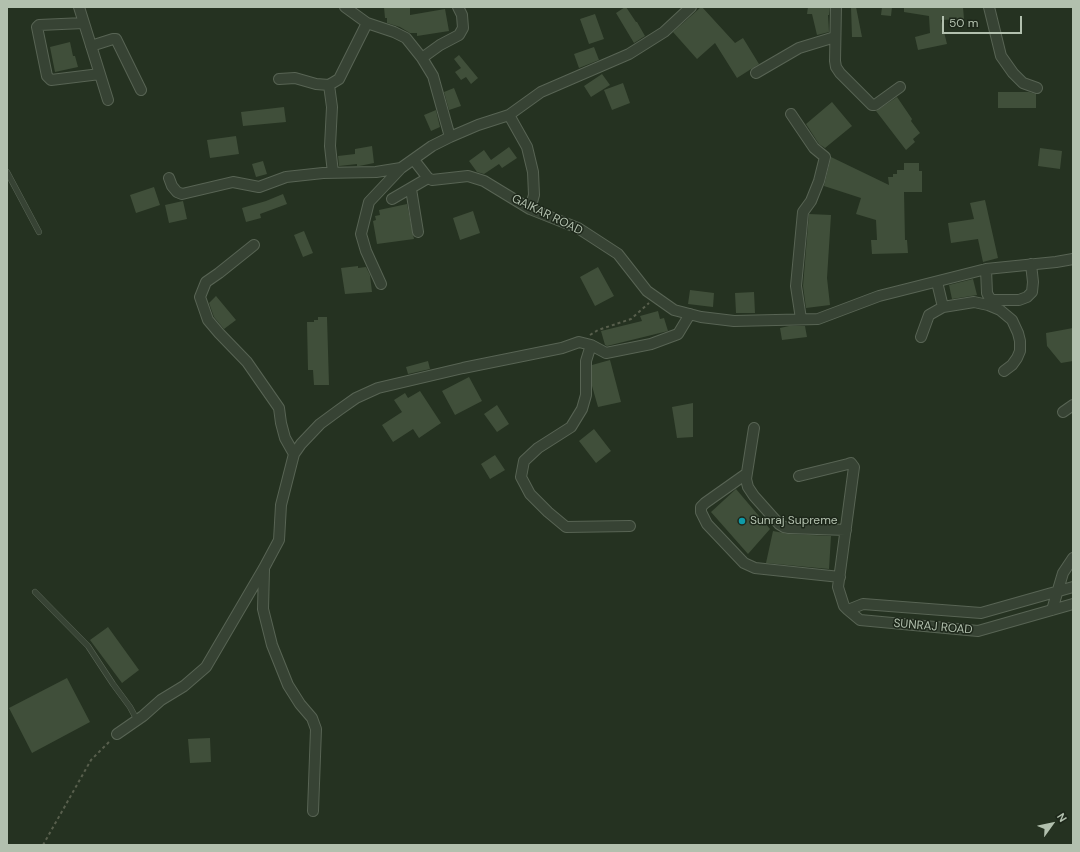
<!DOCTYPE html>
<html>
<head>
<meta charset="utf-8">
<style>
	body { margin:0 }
	#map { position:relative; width:1080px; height:852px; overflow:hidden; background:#253221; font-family:"DM Sans",sans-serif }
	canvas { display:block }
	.frame { position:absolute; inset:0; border:8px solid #b2c0ae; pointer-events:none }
	.north { position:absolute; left:1032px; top:804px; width:40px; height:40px; -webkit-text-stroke:3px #1d271a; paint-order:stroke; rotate:57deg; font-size:11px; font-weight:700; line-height:16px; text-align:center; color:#b2c0ae }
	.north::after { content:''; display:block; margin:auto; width:14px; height:18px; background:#b2c0ae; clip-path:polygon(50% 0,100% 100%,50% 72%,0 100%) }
	.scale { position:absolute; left:942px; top:16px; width:80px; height:18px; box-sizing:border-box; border:2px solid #b2c0ae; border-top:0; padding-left:5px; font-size:12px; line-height:14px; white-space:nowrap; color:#b2c0ae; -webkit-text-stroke:3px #1d271a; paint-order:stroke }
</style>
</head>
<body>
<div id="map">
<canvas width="1080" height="852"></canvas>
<div class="frame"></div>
<div class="north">N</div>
<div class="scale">50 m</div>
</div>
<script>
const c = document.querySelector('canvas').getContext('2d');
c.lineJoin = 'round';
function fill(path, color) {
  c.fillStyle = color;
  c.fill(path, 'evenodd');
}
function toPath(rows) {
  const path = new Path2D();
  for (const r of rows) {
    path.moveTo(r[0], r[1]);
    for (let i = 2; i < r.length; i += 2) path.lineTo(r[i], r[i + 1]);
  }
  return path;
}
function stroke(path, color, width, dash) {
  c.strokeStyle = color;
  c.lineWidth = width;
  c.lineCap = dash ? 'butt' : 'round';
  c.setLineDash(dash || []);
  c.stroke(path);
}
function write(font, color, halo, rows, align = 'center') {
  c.font = font + ' "DM Sans",sans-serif';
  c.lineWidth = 3;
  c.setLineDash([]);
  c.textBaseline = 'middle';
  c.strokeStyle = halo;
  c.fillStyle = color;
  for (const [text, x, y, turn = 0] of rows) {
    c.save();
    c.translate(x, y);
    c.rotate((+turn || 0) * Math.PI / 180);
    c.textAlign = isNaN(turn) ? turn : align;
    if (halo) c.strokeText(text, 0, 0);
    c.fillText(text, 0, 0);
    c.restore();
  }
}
fill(toPath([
	[384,7,410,7,410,15,445,9,449,31,417,36,417,33,410,33,400,27,387,23,387,18,385,18],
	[625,7,626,7,636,22,637,22,645,36,634,43,616,13],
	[701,7,702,7,735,43,743,38,759,64,737,78,715,43,697,59,673,32],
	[808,7,830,7,829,15,828,15,829,32,817,35,812,14,807,14],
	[851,7,856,7,862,37,852,37],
	[882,7,892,7,891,16,881,15],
	[904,7,963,7,964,19,941,20,947,44,918,50,915,37,930,33,929,16,904,12],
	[595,14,604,39,589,44,580,19],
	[70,42,73,56,75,56,78,67,55,72,50,47],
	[594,47,599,60,579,68,574,54],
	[459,55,478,78,471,84,466,77,461,80,455,72,461,68,454,59],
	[602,74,610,85,591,97,584,86],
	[623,83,630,103,612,110,604,90],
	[454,88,461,106,449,110,444,92],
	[998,92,1029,92,1036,94,1036,108,998,108],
	[897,97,912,119,911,121,920,133,913,139,915,142,906,150,876,111],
	[832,102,852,126,825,148,819,144,806,124],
	[284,107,286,122,243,126,241,112],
	[436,110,440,127,431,131,424,115],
	[236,136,239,154,210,158,207,140],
	[372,146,374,163,359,166,357,166,357,164,339,166,338,156,355,154,355,149],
	[509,147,517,158,502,168,499,164,484,174,477,172,469,161,484,150,491,160],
	[1040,148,1062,151,1060,169,1038,166],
	[831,157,889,185,888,177,893,177,893,174,897,174,897,170,904,170,904,163,919,163,919,171,922,171,922,192,904,192,905,240,907,240,908,253,872,254,871,240,877,240,876,220,856,214,861,198,824,186],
	[263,161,267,174,256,177,252,164],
	[154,187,160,205,136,213,130,195],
	[283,194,287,204,260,214,261,218,246,222,242,208,266,201],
	[985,200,998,258,983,262,978,239,951,243,948,223,974,219,970,203],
	[183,201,187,219,169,223,165,205],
	[407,204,414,239,377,244,373,221,376,220,375,216,380,215,379,210],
	[473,211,480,233,460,240,453,218],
	[809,214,831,215,827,278,830,305,806,308,803,286],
	[304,231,313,253,303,257,294,235],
	[358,266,358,268,366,267,370,275,372,292,345,294,341,268],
	[598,267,614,296,595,306,580,277],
	[973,279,977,295,952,299,949,285],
	[690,290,714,293,713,307,688,304],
	[754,292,755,313,736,313,735,293],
	[216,296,236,320,224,329,214,317,209,303],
	[658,311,660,319,664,318,668,331,607,346,605,345,601,331,642,321,640,316],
	[318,317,327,317,329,385,314,385,313,370,308,370,307,322,314,322,314,320,318,320],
	[789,326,805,326,807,337,782,340,780,328],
	[1073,328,1073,361,1061,363,1047,346,1046,333],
	[610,360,621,402,598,407,592,386,592,365],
	[428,361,430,369,408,374,406,367],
	[469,377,482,401,455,415,442,391],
	[420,391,441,423,419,438,413,429,393,442,382,425,402,412,394,400,405,393,408,398],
	[693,403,693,437,677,438,672,407],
	[497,405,509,424,497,432,484,414],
	[594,429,611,451,596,463,579,441],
	[495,455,505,470,490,479,481,464],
	[736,489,770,529,748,554,711,512],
	[773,531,789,534,831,536,829,569,766,563],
	[108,627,139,670,122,683,90,640],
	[67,678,90,722,32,753,9,708],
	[210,738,211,762,190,763,188,739]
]), '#404f3a');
const service = toPath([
	[7,172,39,232],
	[35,592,88,646,113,684,130,707,137,720]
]);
const minor = toPath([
	[79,7,108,100],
	[345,7,367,23,394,32,406,38,422,58,440,45,459,35,463,28,462,15,458,7],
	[836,7,835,61,836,67,840,73,872,105,875,105,900,87],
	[989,7,1001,56,1013,73,1023,83,1037,88],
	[84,23,39,25,37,27,47,76,51,80,100,74],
	[91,46,113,39,116,39,141,90],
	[422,58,433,76,450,137],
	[756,73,799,48,835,37],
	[279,79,295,78,316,84,329,85,339,79,367,23],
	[329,85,332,107,330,146,333,173],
	[791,114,814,148,825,157,819,181,811,201,803,212,796,286,801,319],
	[509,115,527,147,533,172,534,195,530,209],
	[414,160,428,178,432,180,468,176,484,181,530,209,578,228,618,254,647,291,674,310,701,317,734,321,818,319,879,296,986,269,1056,262,1073,259],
	[169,178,172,186,177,192,182,194,233,182,259,187,286,177,323,173,376,172,401,168,432,146,450,137,478,125,509,115,541,92,629,54,664,32,691,7],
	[411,189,418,232],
	[392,199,428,178],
	[254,245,219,273,206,282,200,297,208,320,219,333,247,362,279,408,281,423,285,438,294,454],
	[986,269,987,293,989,297,992,300,1019,300,1027,297,1032,292,1033,282,1031,264],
	[937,282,943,307,974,302,988,305,1000,310,1012,320,1018,333,1020,341,1020,351,1017,358,1012,365,1004,371],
	[381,284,366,251,361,234,369,202,401,168],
	[921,337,929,315,943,307],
	[591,345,586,361,586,395,582,409,571,427,538,448,524,461,521,477,530,494,548,512,566,527,630,526],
	[1063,412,1073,405],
	[754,428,746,479,748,487,754,496,779,524,784,527,789,528,846,530],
	[746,474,705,503,701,507,701,512,707,524,744,563,755,568,840,577],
	[799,476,848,464,851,463,854,467,838,587,844,606,848,610],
	[264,570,263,609,272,645,288,685,300,704,312,718,316,729,313,811],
	[1073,587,981,613,863,604,848,610,860,620,978,631,1073,604],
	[1052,610,1063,573,1073,558],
	[117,734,143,716,161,700,184,686,206,667,264,568,279,540,281,505,294,454,301,444,320,424,339,410,356,398,378,388,463,368,562,348,579,342,591,345,606,353,651,344,678,334,690,314]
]);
stroke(service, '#586454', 6);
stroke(minor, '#586454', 12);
stroke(toPath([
	[590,335,598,330,631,319,649,303],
	[43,845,91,760,110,741]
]), '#585f4d', 2, [3, 3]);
stroke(service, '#374334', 5);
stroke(minor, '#374334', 10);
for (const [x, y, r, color] of [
	[742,521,4,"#0f9aa8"]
]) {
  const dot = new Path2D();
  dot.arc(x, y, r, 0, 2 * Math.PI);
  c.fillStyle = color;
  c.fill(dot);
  stroke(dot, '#1d271a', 1.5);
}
write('12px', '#b2c0ae', '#1d271a', [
	["GAIKAR ROAD",547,215,26],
	["SUNRAJ ROAD",933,627,5]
]);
write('12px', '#b2c0ae', '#1d271a', [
	["Sunraj Supreme",750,521]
], 'left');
</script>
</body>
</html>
